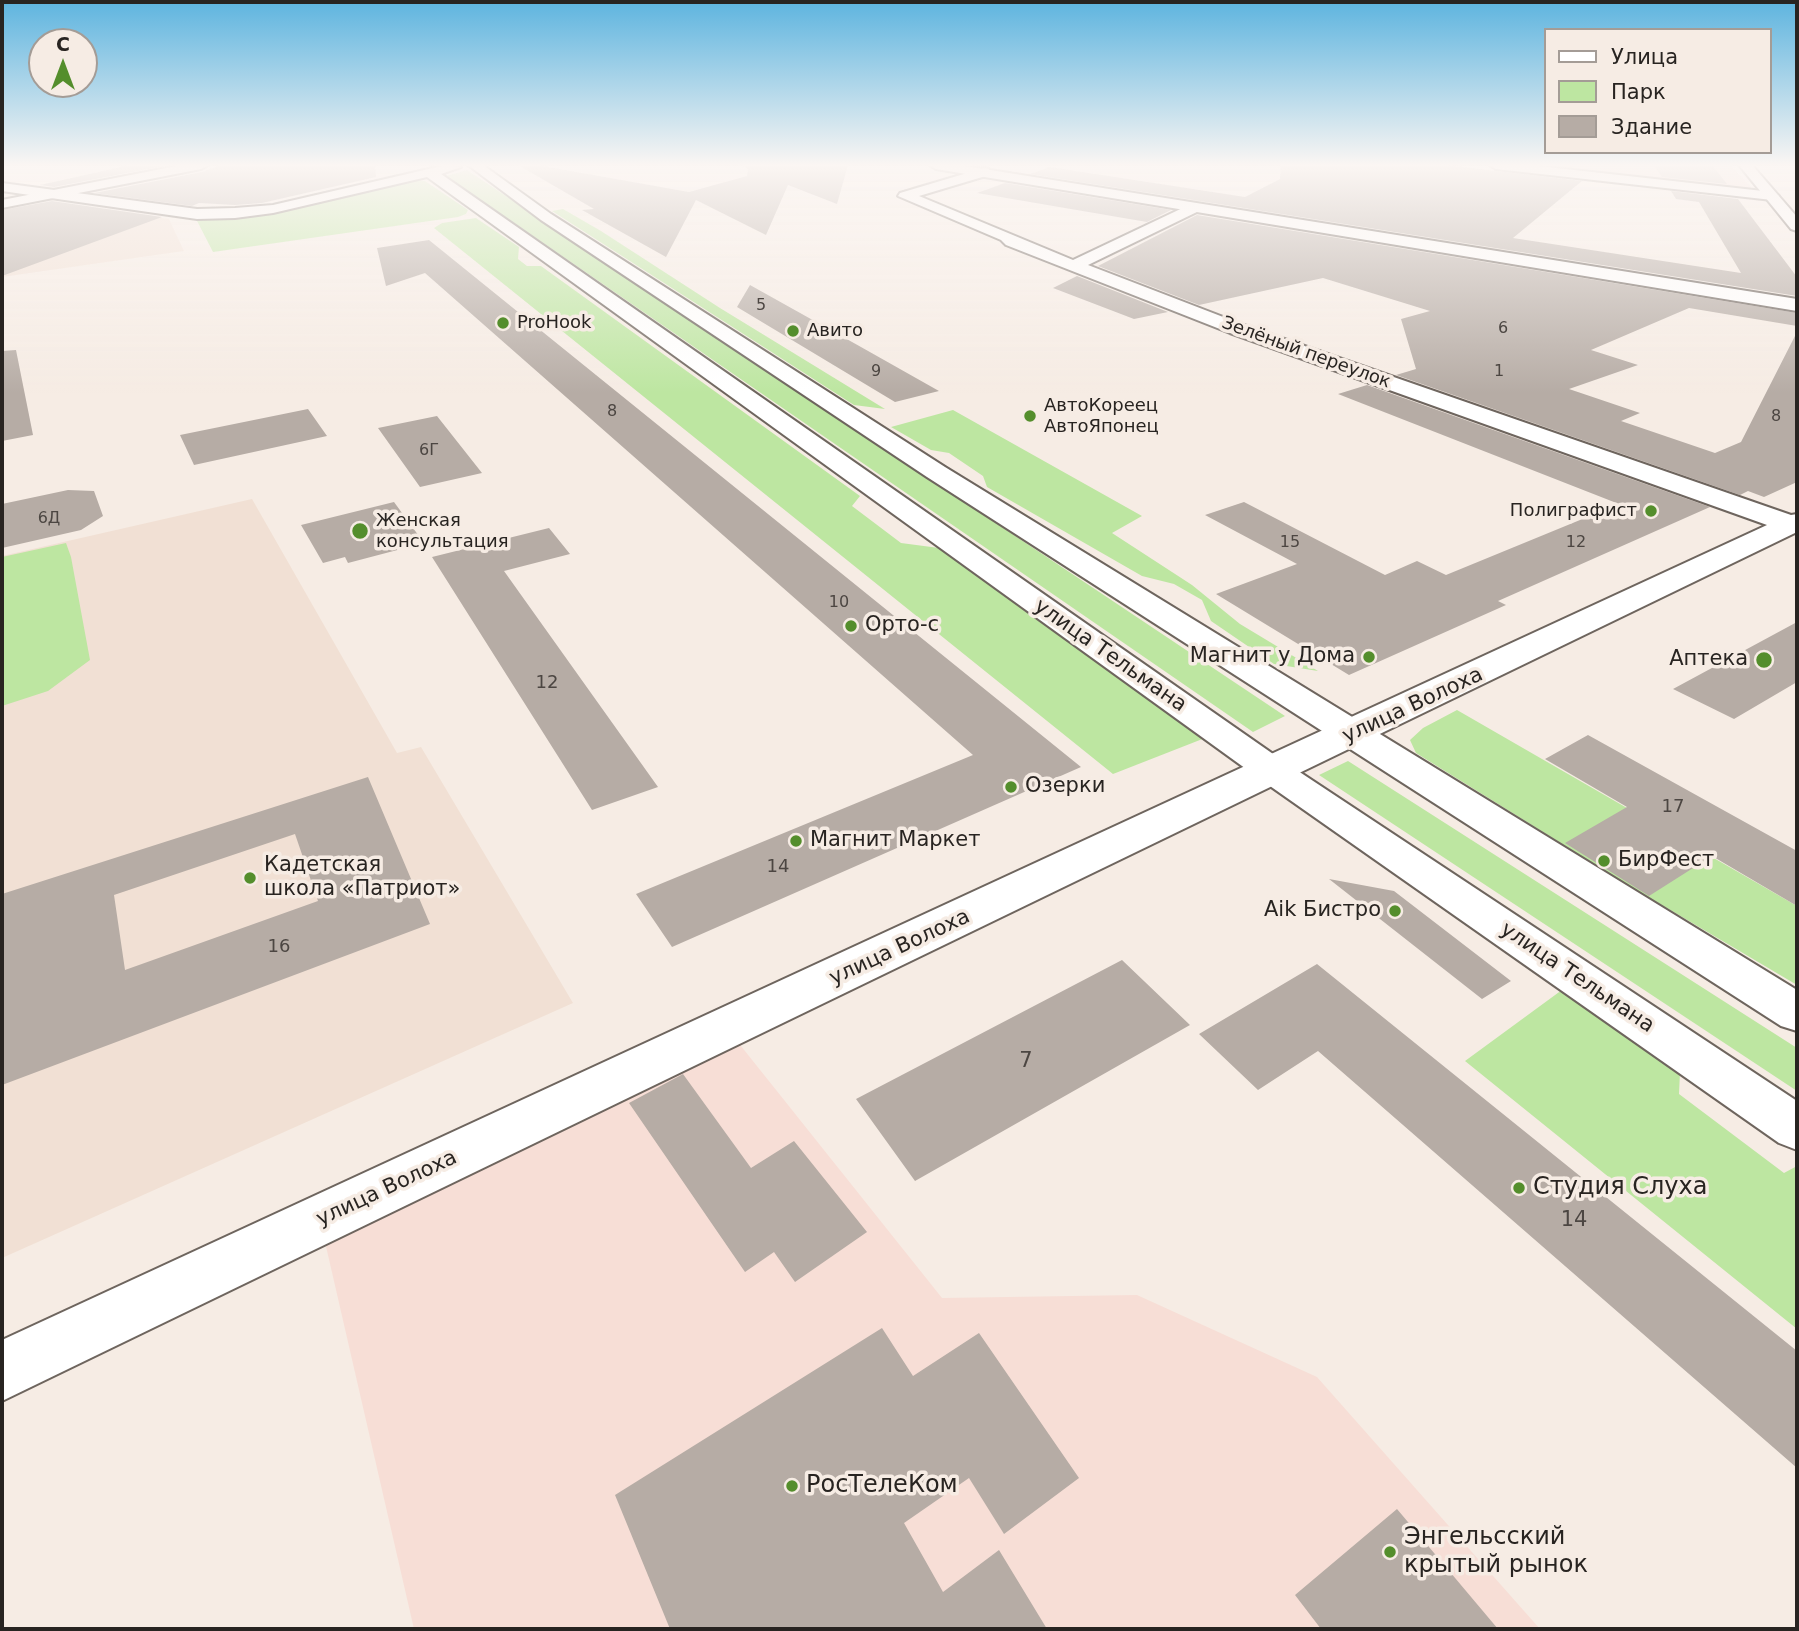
<!DOCTYPE html>
<html>
<head>
<meta charset="utf-8">
<style>
	body { margin:0 }
	#map { position:relative; width:1799px; height:1631px; overflow:hidden; background:#f6ece4; font-family:"DejaVu Sans",sans-serif }
	canvas { display:block }
	.frame { position:absolute; inset:0; border:4px solid #282421; pointer-events:none }
	.legend { position:absolute; left:1544px; top:28px; width:228px; height:126px; box-sizing:border-box; background:#f6ece4; border:2px solid #a49c96; margin:0; padding:9px 12px; list-style:none; font-size:21px; color:#282421 }
	.legend li { display:flex; align-items:center; gap:14px; height:35px }
	.legend b { width:35px; border:2px solid #a49c96 }
	.north { position:absolute; left:28px; top:28px; width:70px; height:70px; box-sizing:border-box; background:#f6ece4; border:2px solid #a49c96; border-radius:50%; rotate:0deg; font-size:19px; font-weight:700; line-height:28px; text-align:center; color:#282421 }
	.north::after { content:''; display:block; margin:auto; width:24px; height:32px; background:#548e2c; clip-path:polygon(50% 0,100% 100%,50% 72%,0 100%) }
</style>
</head>
<body>
<div id="map">
<canvas width="1799" height="1631"></canvas>
<div class="frame"></div>
<ul class="legend">
<li><b style="height:9px;background:#fff"></b>Улица</li>
<li><b style="height:19px;background:#bde6a1"></b>Парк</li>
<li><b style="height:19px;background:#b6aca5"></b>Здание</li>
</ul>
<div class="north">С</div>
</div>
<script>
const c = document.querySelector('canvas').getContext('2d');
c.lineJoin = 'round';
function fill(path, color) {
  c.fillStyle = color;
  c.fill(path, 'evenodd');
}
function toPath(rows) {
  const path = new Path2D();
  for (const r of rows) {
    path.moveTo(r[0], r[1]);
    for (let i = 2; i < r.length; i += 2) path.lineTo(r[i], r[i + 1]);
  }
  return path;
}
function stroke(path, color, width, dash) {
  c.strokeStyle = color;
  c.lineWidth = width;
  c.lineCap = dash ? 'butt' : 'round';
  c.setLineDash(dash || []);
  c.stroke(path);
}
function write(font, color, halo, rows, align = 'center') {
  c.font = font + ' "DejaVu Sans",sans-serif';
  c.lineWidth = 7;
  c.setLineDash([]);
  c.textBaseline = 'middle';
  c.strokeStyle = halo;
  c.fillStyle = color;
  for (const [text, x, y, turn = 0] of rows) {
    c.save();
    c.translate(x, y);
    c.rotate((+turn || 0) * Math.PI / 180);
    c.textAlign = isNaN(turn) ? turn : align;
    if (halo) c.strokeText(text, 0, 0);
    c.fillText(text, 0, 0);
    c.restore();
  }
}
fill(toPath([
	[1513,165,1730,165,1754,190,1577,172],
	[733,1036,942,1298,1137,1295,1317,1377,1540,1629,414,1629,325,1242]
]), '#f7ded6');
fill(toPath([
	[56,203,169,219,184,251,2,277,2,210],
	[252,499,397,753,421,747,573,1003,2,1258,2,556]
]), '#f1e0d4');
fill(toPath([
	[467,170,1285,716,1253,732,446,176],
	[417,180,425,181,468,210,466,214,458,217,213,252,196,219,269,214,398,182],
	[563,209,601,231,720,308,885,409,854,405,552,211],
	[476,218,519,247,518,259,527,266,541,266,860,496,852,506,901,543,939,548,1205,738,1113,774,434,228,442,223],
	[953,410,1142,516,1112,533,1192,585,1240,624,1318,671,1274,664,1211,621,1202,600,1174,584,1142,576,987,487,983,476,949,453,931,450,891,427],
	[66,543,71,557,90,660,48,691,2,706,2,557],
	[1457,710,1797,906,1797,985,1633,888,1416,753,1410,740,1423,728],
	[1348,761,1797,1048,1797,1091,1319,775],
	[1566,987,1680,1072,1679,1094,1784,1173,1797,1166,1797,1329,1465,1061]
]), '#bde6a1');
fill(toPath([
	[130,165,169,165,54,187,40,185],
	[221,165,375,165,376,177,262,203,235,205,199,203,192,206,94,193,202,172],
	[518,165,537,165,689,192,747,176,748,169,742,165,848,165,837,204,788,185,766,235,696,200,666,257,582,210,594,209],
	[1281,165,1445,165,1582,181,1513,238,1741,273,1699,202,1676,199,1671,191,1738,199,1797,277,1797,296,1030,174,1050,167,1245,197,1280,179],
	[1654,165,1712,165,1727,184,1662,177],
	[1005,183,1171,210,1147,222,977,193],
	[52,201,162,217,2,276,2,210],
	[1197,215,1797,313,1797,326,1689,308,1591,350,1638,365,1569,389,1640,413,1621,421,1715,453,1741,442,1797,332,1797,482,1764,497,1748,491,1740,495,1396,375,1416,369,1401,319,1430,311,1323,278,1199,305,1098,266],
	[429,240,596,375,1081,767,672,947,636,894,973,755,425,273,386,286,377,248],
	[1077,276,1168,312,1134,319,1053,288],
	[750,285,861,347,939,391,895,402,737,307],
	[16,350,33,435,2,441,2,351],
	[1367,385,1710,507,1498,601,1506,605,1349,675,1216,594,1297,564,1205,515,1244,502,1385,575,1417,561,1446,575,1619,504,1338,394],
	[308,409,327,436,194,465,180,435],
	[437,416,482,473,420,487,378,428],
	[68,490,94,491,103,516,81,530,2,548,2,504],
	[394,502,424,543,348,563,345,557,323,563,301,525],
	[549,528,570,554,504,571,658,787,592,810,432,557],
	[1797,622,1797,682,1734,719,1673,689],
	[1588,735,1797,851,1797,906,1712,856,1649,896,1565,843,1627,807,1545,759],
	[368,777,430,924,2,1085,2,894],
	[295,834,318,901,125,970,114,895],
	[1329,879,1394,891,1511,981,1482,999],
	[1122,960,1190,1025,915,1181,856,1099],
	[1317,964,1797,1351,1797,1468,1318,1051,1258,1090,1199,1034],
	[683,1074,751,1168,794,1141,867,1232,795,1282,774,1252,745,1272,629,1103],
	[882,1328,913,1376,979,1333,1079,1478,1004,1534,969,1478,904,1523,943,1592,999,1550,1047,1629,670,1629,615,1495],
	[1397,1509,1498,1629,1321,1629,1295,1595]
]), '#b6aca5');
const minor = toPath([
	[182,165,208,165,201,169,2,208,2,200,182,165],
	[1490,165,1529,165,1772,192,1779,196,1772,200,1496,169,1490,165],
	[984,168,989,169,989,175,919,196,1073,260,1191,204,1201,204,1203,207,1201,210,1088,265,1244,325,1791,515,1797,514,1797,532,2,1401,2,1340,1767,525,1230,333,1006,245,1001,240,898,196,900,193,984,168]
]);
const major = toPath([
	[446,165,461,167,441,174,1286,763,1797,1101,1797,1150,1779,1143,1260,779,427,177,273,213,235,218,197,219,2,191,2,183,197,209,235,208,273,205,446,165],
	[468,165,483,165,551,214,945,467,1797,990,1797,1031,1781,1026,927,477,541,220,468,165],
	[930,165,959,165,1797,299,1797,311,936,169,930,165],
	[1739,165,1752,165,1797,217,1797,231,1791,229,1739,165]
]);
stroke(minor, '#6e655e', 4);
stroke(major, '#6e655e', 4);
fill(minor, '#fff');
fill(major, '#fff');
const sky = c.createLinearGradient(0, 0, 0, 393);
sky.addColorStop(0, '#5db4df');
sky.addColorStop(0.42, '#fbf6f3');
sky.addColorStop(1, '#fbf6f300');
c.fillStyle = sky;
c.fillRect(0, 0, 1799, 393);
for (const [x, y, r, color] of [
	[503,323,7,"#548e2c"],
	[793,331,7,"#548e2c"],
	[1030,416,7,"#548e2c"],
	[1651,511,7,"#548e2c"],
	[360,531,9,"#548e2c"],
	[851,626,7,"#548e2c"],
	[1369,657,7,"#548e2c"],
	[1764,660,9,"#548e2c"],
	[1011,787,7,"#548e2c"],
	[796,841,7,"#548e2c"],
	[1604,861,7,"#548e2c"],
	[250,878,7,"#548e2c"],
	[1395,911,7,"#548e2c"],
	[1519,1188,7,"#548e2c"],
	[792,1486,7,"#548e2c"],
	[1390,1552,7,"#548e2c"]
]) {
  const dot = new Path2D();
  dot.arc(x, y, r, 0, 2 * Math.PI);
  c.fillStyle = color;
  c.fill(dot);
  stroke(dot, '#f6ece4', 2.5);
}
write('16px', '#4c4642', null, [
	["5",761,306],
	["6",1503,329],
	["9",876,372],
	["1",1499,372],
	["8",612,412],
	["8",1776,417],
	["6Г",429,451],
	["6Д",49,519],
	["15",1290,543],
	["12",1576,543],
	["10",839,603]
]);
write('18px', '#282421', '#f6ece4', [
	["ProHook",517,323],
	["Авито",807,331],
	["АвтоКореец",1044,406],
	["АвтоЯпонец",1044,427],
	["Полиграфист",1637,511,"right"],
	["Женская",376,521],
	["консультация",376,542]
], 'left');
write('18px', '#282421', '#f6ece4', [
	["Зелёный переулок",1306,353,20]
]);
write('18px', '#4c4642', null, [
	["12",547,683],
	["17",1673,807],
	["14",778,867],
	["16",279,947]
]);
write('21px', '#282421', '#f6ece4', [
	["Орто-с",865,626],
	["Магнит у Дома",1355,657,"right"],
	["Аптека",1748,660,"right"],
	["Озерки",1025,787],
	["Магнит Маркет",810,841],
	["БирФест",1618,861],
	["Кадетская",264,866],
	["школа «Патриот»",264,890],
	["Aik Бистро",1381,911,"right"]
], 'left');
write('21px', '#282421', '#f6ece4', [
	["улица Тельмана",1110,656,35],
	["улица Волоха",1413,706,-25],
	["улица Волоха",900,948,-25],
	["улица Тельмана",1577,978,34],
	["улица Волоха",387,1189,-25]
]);
write('21px', '#4c4642', null, [
	["7",1026,1062],
	["14",1574,1221]
]);
write('24px', '#282421', '#f6ece4', [
	["Студия Слуха",1533,1188],
	["РосТелеКом",806,1486],
	["Энгельсский",1404,1538],
	["крытый рынок",1404,1566]
], 'left');
</script>
</body>
</html>
